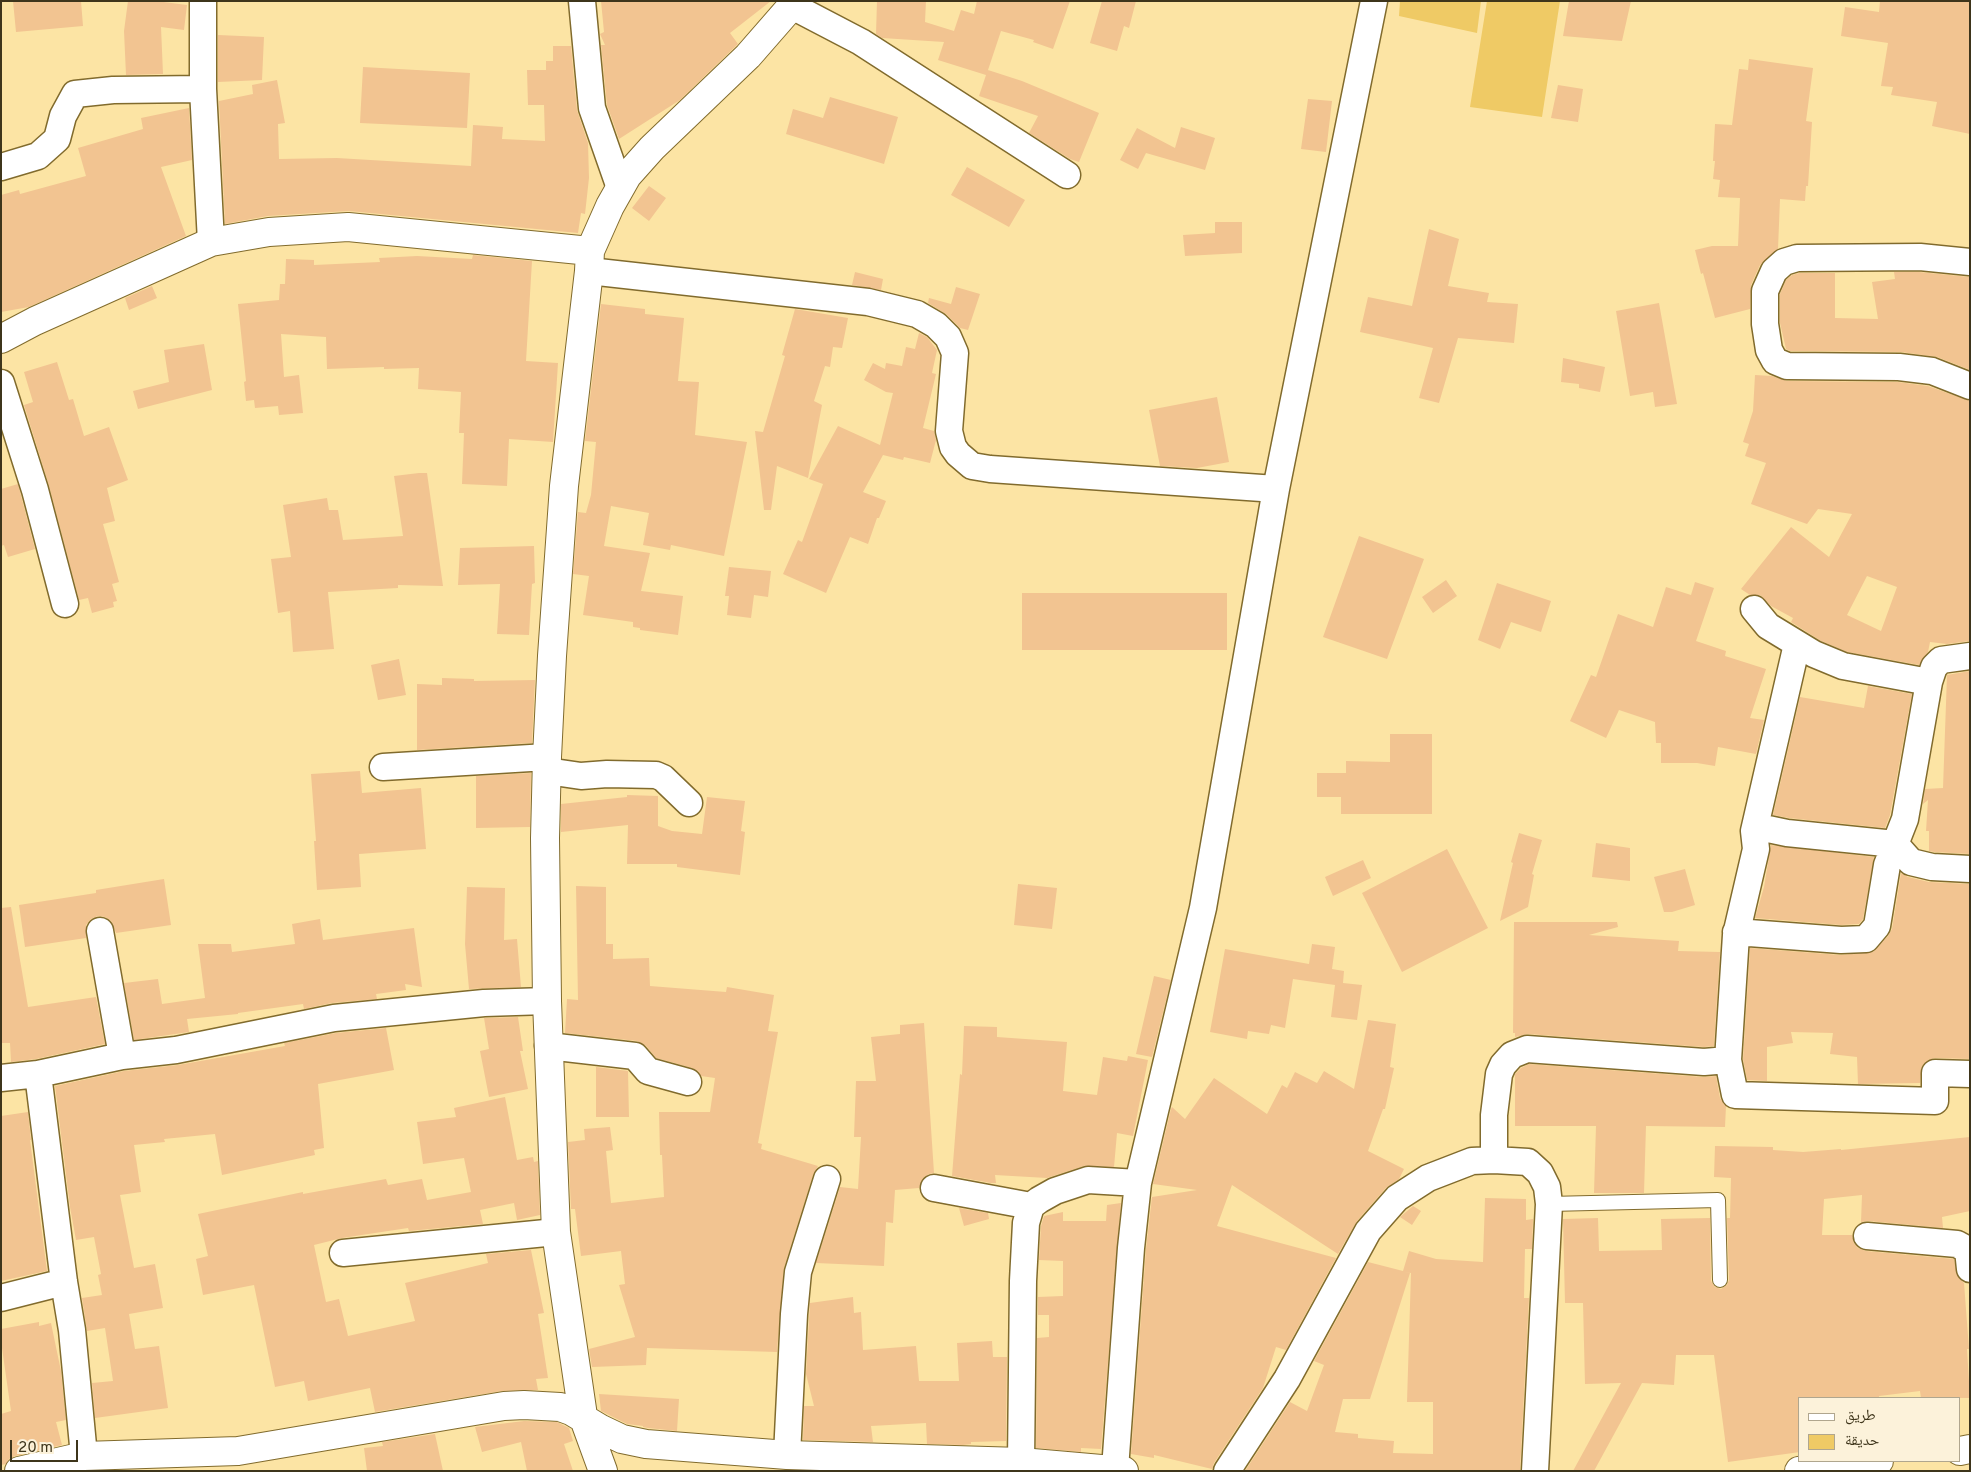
<!DOCTYPE html>
<html>
<head>
<meta charset="utf-8">
<style>
	body { margin:0 }
	#map { position:relative; width:1971px; height:1472px; overflow:hidden; background:#fce4a4; font-family:Overpass,"Noto Naskh Arabic",sans-serif }
	canvas { display:block }
	.frame { position:absolute; inset:0; border:2px solid #3e351b; pointer-events:none }
	.legend { position:absolute; left:1798px; top:1397px; width:162px; height:65px; box-sizing:border-box; background:#fcf2da; border:1px solid #b0a68e; margin:0; padding:6px 9px; list-style:none; font-size:15px; color:#3e351b }
	.legend li { display:flex; align-items:center; gap:10px; height:25px }
	.legend b { width:25px; border:1px solid #b0a68e }
	.scale { position:absolute; left:10px; top:1440px; width:68px; height:22px; box-sizing:border-box; border:2px solid #3e351b; border-top:0; padding-left:6px; font-size:15px; line-height:18px; white-space:nowrap; color:#3e351b; -webkit-text-stroke:4px #fcf2da; paint-order:stroke }
</style>
</head>
<body>
<div id="map">
<canvas width="1971" height="1472"></canvas>
<div class="frame"></div>
<ul class="legend">
<li><b style="height:6px;background:#fff"></b>طريق</li>
<li><b style="height:14px;background:#efca65"></b>حديقة</li>
</ul>
<div class="scale">20 m</div>
</div>
<script>
const c = document.querySelector('canvas').getContext('2d');
c.lineJoin = 'round';
function fill(path, color) {
  c.fillStyle = color;
  c.fill(path, 'evenodd');
}
function toPath(rows) {
  const path = new Path2D();
  for (const r of rows) {
    path.moveTo(r[0], r[1]);
    for (let i = 2; i < r.length; i += 2) path.lineTo(r[i], r[i + 1]);
  }
  return path;
}
function stroke(path, color, width, dash) {
  c.strokeStyle = color;
  c.lineWidth = width;
  c.lineCap = dash ? 'butt' : 'round';
  c.setLineDash(dash || []);
  c.stroke(path);
}
fill(toPath([
	[1400,1,1481,1,1477,33,1399,16],
	[1487,1,1560,1,1542,117,1470,107]
]), '#efca65');
fill(toPath([
	[13,1,81,1,83,26,16,32],
	[128,1,156,1,187,5,184,30,161,27,163,74,126,75,124,31],
	[601,1,771,1,730,33,738,44,680,100,619,139,607,105,601,45,605,45,600,34,604,32],
	[877,1,926,1,925,22,954,31,961,10,974,14,977,1,1070,1,1053,49,1033,42,1034,40,1001,31,987,73,988,70,1022,81,1099,113,1079,162,1070,159,1029,133,1038,116,979,96,986,75,938,60,944,42,882,38,876,34],
	[1102,1,1136,1,1129,28,1124,26,1117,51,1090,43],
	[1569,1,1631,1,1622,41,1563,36],
	[1880,1,1970,1,1970,134,1932,126,1937,102,1891,95,1893,87,1881,86,1888,43,1841,36,1845,7,1879,12],
	[218,35,264,37,262,80,218,82],
	[553,46,571,46,577,110,588,143,589,178,585,214,581,213,578,233,349,211,268,216,225,224,219,101,253,94,252,85,277,80,285,123,278,124,279,159,337,158,471,166,473,125,503,127,502,139,545,141,544,105,528,105,527,70,546,70,546,61,553,61],
	[1749,59,1813,68,1806,121,1812,122,1808,186,1806,186,1805,201,1780,199,1778,249,1760,265,1751,285,1750,309,1715,318,1703,273,1701,274,1695,250,1712,246,1738,246,1740,198,1718,197,1720,180,1713,179,1715,161,1713,161,1715,124,1732,125,1739,69,1748,70],
	[363,67,470,73,467,128,360,123],
	[1558,85,1583,89,1578,122,1551,118],
	[830,97,898,117,884,164,786,134,793,109,823,118],
	[1308,99,1332,101,1326,152,1301,149],
	[189,108,192,160,161,167,186,236,29,307,1,312,1,195,19,190,20,194,86,176,78,148,143,129,141,118],
	[1181,127,1215,138,1205,170,1146,153,1138,169,1120,160,1137,128,1175,148],
	[967,167,1025,200,1009,227,951,195],
	[649,186,666,198,649,221,632,208],
	[1215,222,1242,222,1242,253,1185,256,1183,235,1215,233],
	[1429,229,1459,239,1448,286,1489,293,1487,302,1518,304,1514,343,1458,338,1439,403,1419,398,1433,348,1360,332,1368,297,1412,306],
	[473,255,532,261,526,361,558,363,553,442,509,439,507,486,462,484,464,433,459,433,461,392,418,389,419,368,384,369,384,367,327,369,326,337,281,334,284,377,299,375,303,413,279,415,278,406,255,408,254,400,246,401,244,382,246,381,238,304,279,300,280,284,285,284,286,259,314,260,314,265,380,262,379,258,417,256,472,259],
	[855,272,883,279,881,290,852,285],
	[1894,272,1919,272,1970,277,1970,370,1937,357,1901,352,1790,351,1786,349,1780,323,1780,294,1786,280,1792,275,1799,273,1835,273,1835,318,1878,319,1872,282,1895,279],
	[152,286,157,298,129,310,125,298],
	[956,287,980,294,968,330,960,328,946,314,928,303,929,298,951,304],
	[1659,303,1677,404,1655,407,1653,392,1630,396,1616,311],
	[601,304,645,309,645,314,684,318,678,381,699,382,695,435,747,442,724,556,671,545,670,550,643,545,649,513,611,506,604,546,650,553,641,591,683,596,678,635,640,630,640,628,633,627,633,622,583,615,589,576,573,574,578,512,586,513,591,495,596,442,585,441],
	[795,309,848,318,842,348,833,347,830,367,825,366,814,401,822,405,808,478,777,466,771,510,764,510,755,431,763,432,785,356,782,355],
	[919,333,927,337,937,350,932,373,936,374,923,428,934,431,936,440,930,463,904,457,903,460,883,455,863,492,886,501,879,518,877,518,868,544,850,537,826,593,783,574,798,540,802,542,823,484,809,479,838,426,880,445,893,393,886,392,864,380,873,363,885,369,886,363,902,366,906,347,915,349],
	[204,344,212,390,138,409,133,391,169,382,164,350],
	[1563,358,1605,367,1600,392,1579,388,1579,384,1561,382],
	[57,362,69,400,73,399,84,436,109,427,128,480,107,488,115,521,103,524,119,582,112,584,117,601,113,602,114,607,92,613,88,598,79,600,49,486,24,405,33,402,24,372],
	[1755,375,1772,376,1787,381,1898,382,1928,386,1970,401,1970,641,1947,644,1930,642,1928,652,1919,665,1847,652,1821,641,1791,622,1793,618,1771,606,1760,595,1750,595,1741,589,1791,527,1829,557,1852,514,1818,509,1807,524,1751,504,1766,463,1745,456,1749,444,1743,442,1753,411],
	[1867,576,1897,587,1881,631,1847,615],
	[1217,397,1229,462,1197,468,1160,466,1149,410],
	[419,473,427,473,443,586,398,585,398,588,328,592,334,649,293,652,290,611,278,613,271,559,291,557,283,505,327,498,329,510,338,510,343,540,403,536,394,476],
	[18,484,35,549,8,557,4,545,1,546,1,489],
	[1359,536,1424,559,1387,659,1323,637],
	[534,546,535,583,532,584,529,635,497,634,500,584,458,585,460,548],
	[729,567,771,571,768,597,754,595,751,618,727,615,729,596,725,596],
	[1446,580,1457,596,1433,613,1422,597],
	[1695,582,1714,588,1696,641,1726,651,1725,656,1766,669,1750,718,1764,720,1756,754,1718,747,1715,766,1697,763,1661,763,1661,743,1656,743,1655,722,1619,710,1606,738,1570,721,1591,675,1596,677,1618,614,1653,627,1666,587,1691,595],
	[1497,583,1551,601,1541,632,1511,622,1500,649,1478,640],
	[1022,593,1227,593,1227,650,1022,650],
	[399,659,406,695,378,700,371,665],
	[1970,671,1970,854,1934,852,1929,851,1929,831,1926,831,1928,800,1923,804,1925,789,1943,788,1947,675],
	[442,678,474,679,474,681,535,680,532,743,417,750,417,684,442,685],
	[1868,686,1912,694,1890,815,1885,828,1789,818,1773,815,1800,697,1864,708],
	[1390,734,1432,734,1432,814,1341,814,1341,797,1317,797,1317,773,1346,773,1346,761,1390,762],
	[360,771,362,793,421,788,426,849,359,854,361,887,317,890,314,841,316,841,311,774],
	[531,773,530,827,476,828,476,776],
	[627,795,658,796,658,826,672,831,702,834,707,797,745,801,741,831,745,832,740,875,677,867,677,864,627,864,628,825,561,832,561,804,627,797],
	[1519,833,1542,840,1532,874,1534,875,1528,907,1500,921,1513,863,1511,862],
	[1596,843,1630,848,1630,881,1592,877],
	[1771,845,1874,857,1863,919,1859,924,1841,925,1755,918,1764,887],
	[1447,849,1488,928,1402,972,1362,893],
	[1363,860,1371,878,1333,896,1325,877],
	[1685,869,1695,905,1672,912,1664,912,1654,877],
	[1901,873,1908,877,1929,882,1970,884,1970,1059,1935,1058,1928,1060,1922,1066,1920,1083,1858,1084,1857,1057,1830,1054,1833,1033,1791,1032,1793,1043,1767,1047,1767,1081,1747,1080,1743,1059,1750,948,1840,955,1873,952,1888,936,1892,929],
	[164,879,171,925,116,933,111,921,105,917,98,916,91,919,86,925,86,938,25,947,19,905,96,893,96,890],
	[1018,884,1057,888,1052,929,1014,925],
	[576,886,606,887,606,944,613,944,613,959,649,958,650,986,726,992,727,987,774,995,768,1031,778,1032,758,1143,762,1144,761,1149,818,1166,813,1175,784,1268,777,1352,647,1348,646,1365,592,1367,589,1349,635,1337,619,1285,625,1284,621,1251,581,1256,575,1209,571,1209,568,1142,585,1140,584,1129,610,1127,613,1150,606,1151,611,1203,664,1197,662,1155,660,1155,659,1112,710,1112,715,1078,701,1076,698,1071,692,1068,656,1058,646,1046,637,1041,565,1033,567,999,578,1000],
	[467,887,505,888,504,940,517,939,521,987,469,989,465,944],
	[11,907,28,1007,96,997,105,1044,36,1059,11,1062,10,1043,1,1043,1,908],
	[320,919,323,940,414,928,422,987,405,984,406,990,376,994,377,999,332,1003,304,1009,303,1004,238,1013,238,1014,187,1019,189,1032,134,1040,124,983,158,979,162,1004,205,998,198,944,231,944,232,952,295,944,292,924],
	[1514,922,1617,922,1618,927,1589,935,1679,941,1678,951,1720,952,1714,1046,1704,1047,1528,1034,1515,1037,1515,1033,1513,1033],
	[1312,944,1335,947,1332,969,1344,971,1343,983,1362,985,1357,1020,1331,1017,1335,985,1293,979,1285,1028,1271,1025,1269,1034,1248,1031,1247,1039,1210,1032,1225,949,1309,964],
	[1154,976,1171,980,1152,1057,1136,1054],
	[518,1017,523,1051,520,1051,528,1089,489,1097,480,1051,489,1049,484,1018],
	[1368,1020,1396,1024,1390,1067,1394,1068,1385,1109,1383,1109,1368,1151,1404,1169,1399,1179,1386,1188,1357,1221,1338,1254,1232,1185,1217,1226,1336,1258,1286,1350,1276,1347,1263,1388,1214,1463,1212,1469,1154,1455,1154,1458,1131,1454,1146,1249,1152,1197,1197,1190,1153,1184,1171,1109,1172,1107,1185,1119,1214,1078,1267,1114,1282,1085,1287,1088,1295,1072,1317,1083,1324,1071,1354,1089],
	[924,1023,934,1173,929,1174,923,1178,919,1188,895,1190,893,1223,886,1222,884,1266,816,1263,840,1187,858,1189,861,1137,854,1137,856,1081,876,1081,871,1037,900,1034,900,1025],
	[964,1026,997,1027,997,1037,1067,1042,1063,1091,1097,1095,1103,1057,1127,1061,1128,1056,1148,1060,1133,1136,1117,1133,1114,1167,1084,1166,1047,1178,995,1175,996,1183,991,1183,952,1176,960,1074,962,1075],
	[386,1028,394,1070,318,1084,324,1148,314,1150,315,1155,222,1175,215,1134,164,1139,165,1142,134,1145,141,1192,120,1195,134,1268,155,1264,163,1308,129,1314,135,1349,159,1346,168,1408,95,1418,92,1383,113,1381,105,1328,87,1331,82,1298,102,1295,98,1275,101,1274,94,1237,76,1240,70,1207,55,1086,124,1071,178,1065,285,1046,284,1043,336,1033],
	[1529,1064,1703,1077,1716,1076,1720,1098,1726,1106,1725,1127,1646,1126,1644,1193,1594,1193,1596,1126,1515,1126,1515,1074,1521,1068],
	[596,1067,628,1071,629,1117,596,1117],
	[505,1097,517,1160,533,1157,534,1162,538,1161,540,1215,517,1220,514,1203,480,1210,483,1224,409,1231,408,1228,342,1238,314,1245,326,1302,339,1299,348,1336,415,1321,405,1283,488,1263,486,1254,531,1250,544,1313,538,1314,548,1378,536,1379,538,1390,502,1391,375,1412,370,1388,308,1401,304,1381,275,1387,254,1285,203,1295,196,1259,208,1256,198,1214,303,1192,303,1194,386,1179,388,1185,422,1179,427,1200,471,1192,464,1158,423,1164,417,1122,456,1117,454,1108],
	[28,1112,31,1140,30,1140,47,1271,1,1281,1,1116],
	[1970,1137,1970,1211,1942,1217,1943,1228,1868,1221,1861,1222,1862,1195,1824,1199,1822,1235,1852,1235,1854,1243,1858,1248,1866,1251,1954,1259,1958,1277,1964,1283,1969,1349,1967,1349,1970,1398,1921,1398,1920,1391,1879,1396,1879,1398,1800,1398,1800,1452,1728,1462,1714,1355,1676,1355,1674,1385,1642,1383,1594,1471,1573,1471,1621,1383,1585,1384,1583,1303,1565,1303,1563,1219,1598,1218,1599,1251,1662,1250,1661,1219,1710,1218,1711,1281,1715,1287,1721,1289,1727,1285,1729,1280,1727,1218,1730,1218,1731,1178,1714,1177,1715,1146,1773,1147,1773,1150,1803,1152,1841,1149,1841,1150],
	[1485,1198,1526,1199,1526,1220,1533,1219,1532,1249,1525,1249,1524,1298,1529,1298,1520,1471,1245,1471,1290,1402,1307,1411,1324,1365,1314,1361,1368,1262,1403,1271,1409,1251,1436,1259,1483,1262],
	[1404,1272,1411,1273,1407,1402,1433,1402,1433,1454,1393,1453,1394,1441,1358,1438,1358,1434,1335,1432,1343,1399,1370,1399,1410,1273],
	[1121,1203,1101,1449,1081,1448,1081,1452,1036,1448,1037,1338,1049,1337,1049,1315,1038,1315,1038,1297,1063,1296,1063,1261,1039,1260,1041,1226,1044,1216,1063,1212,1063,1221,1106,1221,1107,1205],
	[1413,1206,1421,1211,1412,1225,1400,1217],
	[959,1208,988,1213,989,1219,964,1226],
	[853,1297,854,1313,861,1312,863,1350,916,1346,919,1381,959,1381,957,1343,992,1341,993,1357,1007,1357,1006,1441,971,1442,971,1444,963,1445,927,1444,926,1423,871,1426,873,1442,803,1440,804,1406,814,1406,806,1374,810,1303],
	[39,1322,39,1326,51,1323,61,1371,66,1420,56,1422,62,1445,15,1456,9,1459,6,1464,1,1465,1,1414,11,1411,1,1341,1,1329],
	[599,1394,679,1399,677,1431,648,1428,643,1427,643,1426,627,1424,601,1411],
	[524,1421,557,1422,569,1428,573,1441,564,1444,573,1471,527,1471,521,1442,482,1452,475,1427],
	[435,1434,443,1471,367,1471,364,1448,383,1446,382,1442]
]), '#f2c491');
const lane = toPath([
	[1549,1204,1718,1200,1720,1280]
]);
const street = toPath([
	[203,1,203,89,211,242],
	[582,1,592,108,620,188],
	[792,6,861,42,1067,175],
	[1,167,38,156,57,139,63,116,75,94,113,90,203,89],
	[1970,262,1920,257,1797,258,1784,262,1774,271,1765,291,1765,324,1769,350,1775,361,1787,366,1899,367,1932,371,1970,386],
	[589,271,868,302,917,314,936,325,948,337,955,353,949,431,953,447,958,454,972,466,990,469,1276,489],
	[1,383,35,490,65,604],
	[1754,609,1768,626,1814,654,1843,666,1929,682],
	[383,767,547,757],
	[547,771,581,776,607,774,656,775,663,778,689,803],
	[1754,831,1797,644],
	[100,931,122,1056],
	[1736,932,1841,940,1866,939,1877,926,1887,865,1905,819,1929,682,1934,667,1941,660,1970,656],
	[548,1046,635,1056,648,1071,688,1082],
	[1728,1060,1735,1095,1935,1101,1935,1073,1970,1074],
	[38,1074,64,1282,72,1330,84,1456],
	[1,1078,38,1074,122,1056,176,1050,334,1018,484,1003,547,1001],
	[1494,1160,1494,1115,1499,1074,1503,1065,1512,1055,1527,1049,1704,1062,1728,1060,1736,935,1756,849,1754,831,1768,829,1787,833,1895,844,1911,862,1932,867,1970,869],
	[934,1188,1031,1206],
	[1867,1236,1957,1244,1968,1250,1970,1269],
	[343,1253,556,1232],
	[1,1298,64,1282],
	[787,1455,794,1314,798,1272,827,1179],
	[1021,1462,1023,1281,1026,1223,1031,1206,1039,1200,1055,1191,1088,1180,1138,1183],
	[1115,1469,1131,1248,1138,1183,1203,908,1276,489,1374,1],
	[1227,1471,1287,1379,1368,1231,1397,1198,1428,1178,1472,1161,1494,1160,1528,1162,1540,1173,1547,1187,1549,1204,1535,1471]
]);
const secondary = toPath([
	[1,339,35,321,211,242,269,232,348,227,590,251],
	[1960,1451,1970,1449],
	[19,1471,84,1456,238,1451,504,1406,524,1405,560,1407,571,1411,601,1429,622,1439,646,1444,787,1455,1021,1462,1124,1471],
	[603,1471,583,1416,556,1232,547,1001,545,838,547,757,552,656,564,486,589,271,590,251,610,206,627,176,652,148,748,56,796,1],
	[1799,1471,1879,1461]
]);
stroke(lane, '#816b2d', 16);
stroke(street, '#816b2d', 29);
stroke(secondary, '#816b2d', 30);
stroke(lane, '#fff', 14);
stroke(street, '#fff', 26);
stroke(secondary, '#fff', 28);
</script>
</body>
</html>
